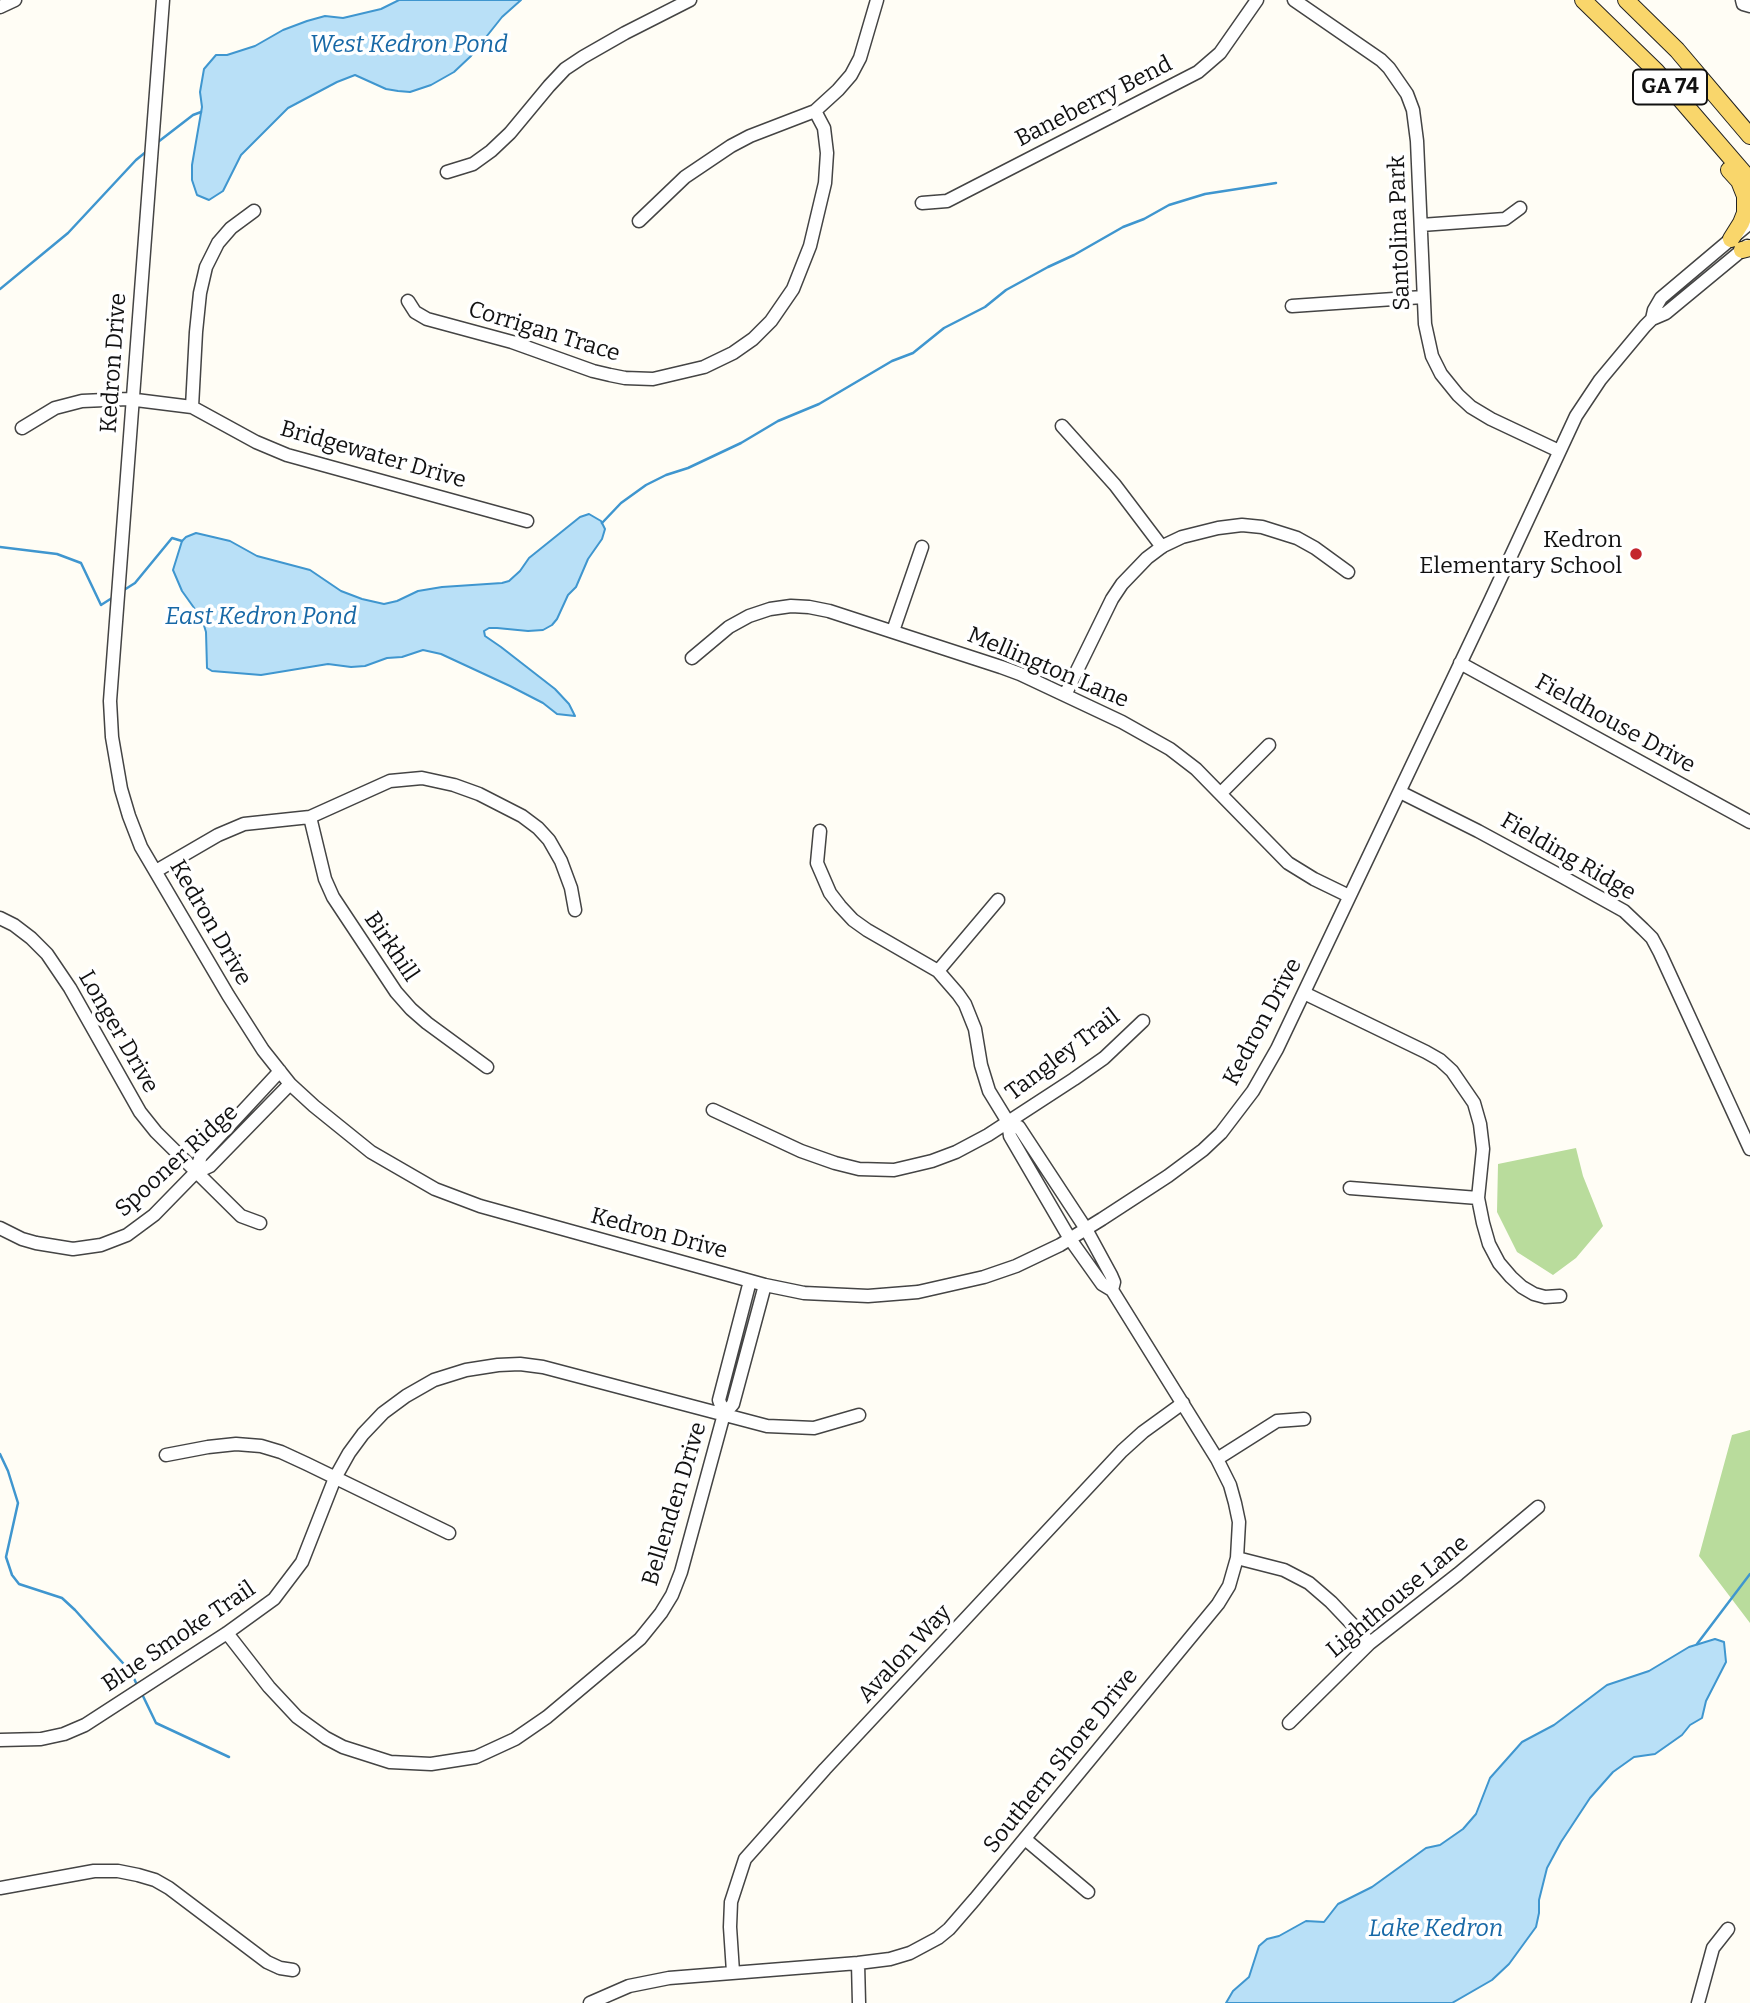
<!DOCTYPE html>
<html>
<head>
<meta charset="utf-8">
<style>
	body { margin:0 }
	canvas { display:block; background:#fffdf5 }
</style>
</head>
<body>
<canvas width="1750" height="2003"></canvas>
<script>
const c = document.querySelector('canvas').getContext('2d');
c.lineJoin = 'round';
function fill(path, color) {
  c.fillStyle = color;
  c.fill(path, 'evenodd');
}
function toPath(rows) {
  const path = new Path2D();
  for (const r of rows) {
    path.moveTo(r[0], r[1]);
    for (let i = 2; i < r.length; i += 2) path.lineTo(r[i], r[i + 1]);
  }
  return path;
}
function stroke(path, color, width, dash) {
  c.strokeStyle = color;
  c.lineWidth = width;
  c.lineCap = dash ? 'butt' : 'round';
  c.setLineDash(dash || []);
  c.stroke(path);
}
function write(font, color, halo, rows, align = 'center') {
  c.font = font + ' Bitter,serif';
  c.lineWidth = 7;
  c.setLineDash([]);
  c.textBaseline = 'middle';
  c.strokeStyle = halo;
  c.fillStyle = color;
  for (const [text, x, y, turn = 0] of rows) {
    c.save();
    c.translate(x, y);
    c.rotate((+turn || 0) * Math.PI / 180);
    c.textAlign = isNaN(turn) ? turn : align;
    if (halo) c.strokeText(text, 0, 0);
    c.fillText(text, 0, 0);
    c.restore();
  }
}
fill(toPath([
	[1576,1148,1583,1176,1603,1226,1576,1258,1553,1275,1517,1252,1497,1212,1498,1164],
	[1750,1430,1750,1623,1699,1556,1732,1435]
]), '#b9dc9c');
const water = toPath([
	[399,0,521,0,502,17,471,56,454,72,431,85,410,92,398,91,386,89,355,75,337,82,288,108,241,155,223,191,209,200,197,195,192,180,192,165,202,107,200,92,204,69,216,55,227,55,255,46,283,30,307,21,325,16,343,18,381,9,399,0],
	[589,514,601,521,605,529,602,539,588,559,576,587,568,595,557,619,552,625,543,630,528,631,497,628,489,628,484,631,485,636,501,647,555,689,569,704,575,716,557,714,543,703,510,686,441,654,423,650,402,657,387,658,365,666,351,667,328,664,261,675,212,671,207,668,206,632,202,619,182,591,173,570,182,541,186,537,196,533,230,541,257,556,310,570,341,591,362,599,384,604,397,601,418,591,442,587,502,583,509,581,520,571,529,558,580,517,589,514],
	[1715,1639,1724,1642,1726,1662,1706,1701,1702,1718,1690,1725,1682,1735,1655,1754,1634,1757,1613,1772,1590,1798,1561,1842,1547,1868,1539,1900,1539,1913,1536,1927,1509,1964,1492,1980,1452,2003,1226,2003,1233,1991,1249,1977,1259,1946,1267,1939,1279,1936,1306,1921,1324,1922,1338,1904,1372,1887,1426,1848,1440,1845,1463,1829,1476,1814,1490,1778,1522,1742,1554,1725,1607,1685,1649,1671,1689,1647,1715,1639]
]);
fill(water, '#b9e0f7');
stroke(water, '#3f96cf', 2);
stroke(toPath([
	[158,142,193,115,201,112],
	[0,289,68,233,136,160,147,151],
	[602,523,621,503,646,485,666,475,688,468,741,443,778,421,819,404,892,361,913,353,944,328,985,307,1006,290,1048,267,1074,255,1123,227,1144,219,1169,205,1205,194,1276,183],
	[0,547,57,554,81,563,101,605,112,598],
	[124,590,135,583,172,538,182,541],
	[0,1454,8,1471,18,1503,6,1557,12,1575,19,1584,62,1598,75,1610,131,1672,137,1685],
	[1697,1644,1750,1574],
	[142,1694,156,1723,229,1757]
]), '#3f96cf', 2.5);
const minor = toPath([
	[163,0,110,701,112,737,121,789,129,816,141,847,228,995,263,1050,290,1084,314,1106,371,1152,435,1189,480,1206,765,1285,804,1293,868,1296,918,1292,984,1277,1016,1266,1060,1245,1102,1219,1168,1176,1203,1150,1221,1133,1253,1091,1277,1049,1490,601,1576,416,1600,380,1645,326,1652,319,1666,313,1747,246],
	[1294,0,1381,60,1389,68,1407,94,1413,110,1417,141,1425,324,1432,356,1441,374,1458,395,1471,407,1491,419,1559,451],
	[1742,0,1743,4,1750,6],
	[0,7,15,0],
	[447,172,473,164,491,151,510,133,549,86,565,69,583,57,625,33,690,0],
	[922,203,947,201,1198,72,1220,53,1257,0],
	[639,221,685,177,731,146,750,136,815,111,838,90,851,75,860,58,877,0],
	[1421,225,1505,219,1520,208],
	[408,301,415,312,427,319,512,342,593,371,610,375,625,378,653,379,704,367,733,353,753,339,771,321,793,289,810,246,825,183,827,153,824,128,815,111],
	[1292,306,1423,297],
	[1652,319,1654,310,1661,298,1750,223],
	[192,407,196,332,200,293,206,267,218,243,231,228,254,211],
	[1062,426,1115,485,1162,547],
	[22,428,55,408,82,401,128,399,192,407,256,442,287,455,527,521],
	[893,631,922,547],
	[692,658,729,627,749,616,770,609,791,606,809,607,829,611,1001,667,1020,674,1122,722,1170,749,1196,769,1288,863,1314,879,1349,896],
	[1460,663,1750,822],
	[1065,695,1112,599,1122,584,1147,558,1163,546,1182,537,1218,528,1242,525,1262,527,1297,538,1315,548,1348,572],
	[1400,792,1478,831,1561,876,1624,911,1643,929,1652,938,1660,953,1750,1149],
	[1221,793,1269,745],
	[310,817,325,879,333,897,396,992,411,1009,427,1023,487,1067],
	[156,871,218,835,244,824,310,817,390,781,422,778,454,785,479,794,522,816,538,828,549,840,561,861,571,888,575,910],
	[0,918,14,925,31,938,47,954,70,988,140,1112,156,1132,241,1216,260,1223],
	[938,971,998,900],
	[1304,993,1426,1052,1440,1060,1452,1071,1474,1103,1480,1124,1483,1149,1478,1198,1483,1223,1489,1244,1499,1263,1511,1277,1522,1287,1534,1294,1545,1297,1560,1296],
	[713,1110,801,1151,835,1163,859,1169,894,1170,911,1166,932,1161,956,1152,988,1135,1074,1079,1104,1058,1143,1021],
	[1008,1122,1019,1127,1086,1229,1111,1275,1114,1282,1112,1290],
	[195,1173,201,1156,280,1071],
	[1350,1188,1478,1198],
	[0,1228,22,1239,36,1243,73,1249,101,1245,127,1235,154,1215,195,1173,210,1166,290,1084],
	[724,1414,719,1400,750,1281],
	[166,1455,208,1447,236,1444,261,1446,281,1452,307,1464,449,1533],
	[1217,1459,1277,1421,1304,1419],
	[1237,1558,1284,1570,1309,1583,1331,1602,1370,1643],
	[227,1633,269,1687,297,1717,326,1738,343,1747,390,1762,431,1764,476,1757,515,1739,547,1717,640,1639,661,1613,672,1595,681,1572,724,1414,733,1404,765,1285],
	[1289,1723,1370,1643,1458,1574,1538,1507],
	[0,1740,41,1739,64,1734,85,1725,227,1633,274,1599,302,1562,335,1478,349,1453,363,1434,383,1413,406,1396,434,1380,466,1370,498,1365,520,1364,543,1367,767,1426,814,1428,859,1415],
	[1025,1839,1088,1892],
	[0,1888,94,1871,118,1871,138,1875,155,1880,169,1888,267,1962,280,1968,293,1970],
	[858,1963,859,2003],
	[733,1972,730,1927,731,1902,745,1859,825,1769,1122,1451,1143,1432,1183,1403],
	[590,2003,629,1986,669,1978,858,1963,890,1959,910,1953,938,1938,949,1929,975,1899,1218,1604,1229,1586,1237,1558,1239,1522,1235,1503,1230,1485,1217,1459,1112,1290,1102,1284,1070,1239,1010,1136,1008,1122,989,1091,981,1065,975,1029,965,1004,958,994,938,971,867,930,853,920,840,906,830,893,817,863,820,831],
	[1698,2003,1713,1948,1728,1929]
]);
const major = toPath([
	[1583,0,1656,71,1750,180],
	[1626,0,1677,50,1750,136],
	[1729,170,1739,181,1745,196,1745,213,1741,223,1731,239],
	[1742,250,1750,248]
]);
stroke(minor, '#444', 15);
stroke(major, '#222', 18);
stroke(minor, '#fff', 12);
stroke(major, '#f9d66b', 16);
for (const [x, y, r, color] of [
	[1636,554,7,"#c4262e"]
]) {
  const dot = new Path2D();
  dot.arc(x, y, r, 0, 2 * Math.PI);
  c.fillStyle = color;
  c.fill(dot);
  stroke(dot, '#fff', 2.5);
}
for (const [x, y, w] of [
	[1670,87,74]
]) {
  const box = new Path2D();
  box.roundRect(x - w / 2, y - 17.5, w, 35, 5);
  c.fillStyle = '#fff';
  c.fill(box);
  stroke(box, '#111', 2);
}
write('bold 21px', '#111', null, [
	["GA 74",1670,87]
]);
write('23px', '#111', '#fff', [
	["Baneberry Bend",1094,102,-27],
	["Santolina Park",1400,233,-92],
	["Corrigan Trace",544,332,17],
	["Kedron Drive",114,363,-86],
	["Bridgewater Drive",373,455,16],
	["Mellington Lane",1048,668,23],
	["Fieldhouse Drive",1615,724,29],
	["Fielding Ridge",1568,857,30],
	["Kedron Drive",210,923,60],
	["Birkhill",391,947,56],
	["Kedron Drive",1263,1022,-62],
	["Longer Drive",118,1032,60],
	["Tangley Trail",1063,1055,-37],
	["Spooner Ridge",177,1161,-42],
	["Kedron Drive",659,1234,15],
	["Bellenden Drive",675,1504,-73],
	["Lighthouse Lane",1398,1597,-40],
	["Blue Smoke Trail",179,1637,-34],
	["Avalon Way",905,1654,-47],
	["Southern Shore Drive",1061,1761,-51]
]);
write('23px', '#111', '#fff', [
	["Kedron",1622,541],
	["Elementary School",1622,567]
], 'right');
write('italic 24px', '#1768a6', '#fff', [
	["West Kedron Pond",409,45],
	["East Kedron Pond",261,617],
	["Lake Kedron",1436,1929]
]);
</script>
</body>
</html>
